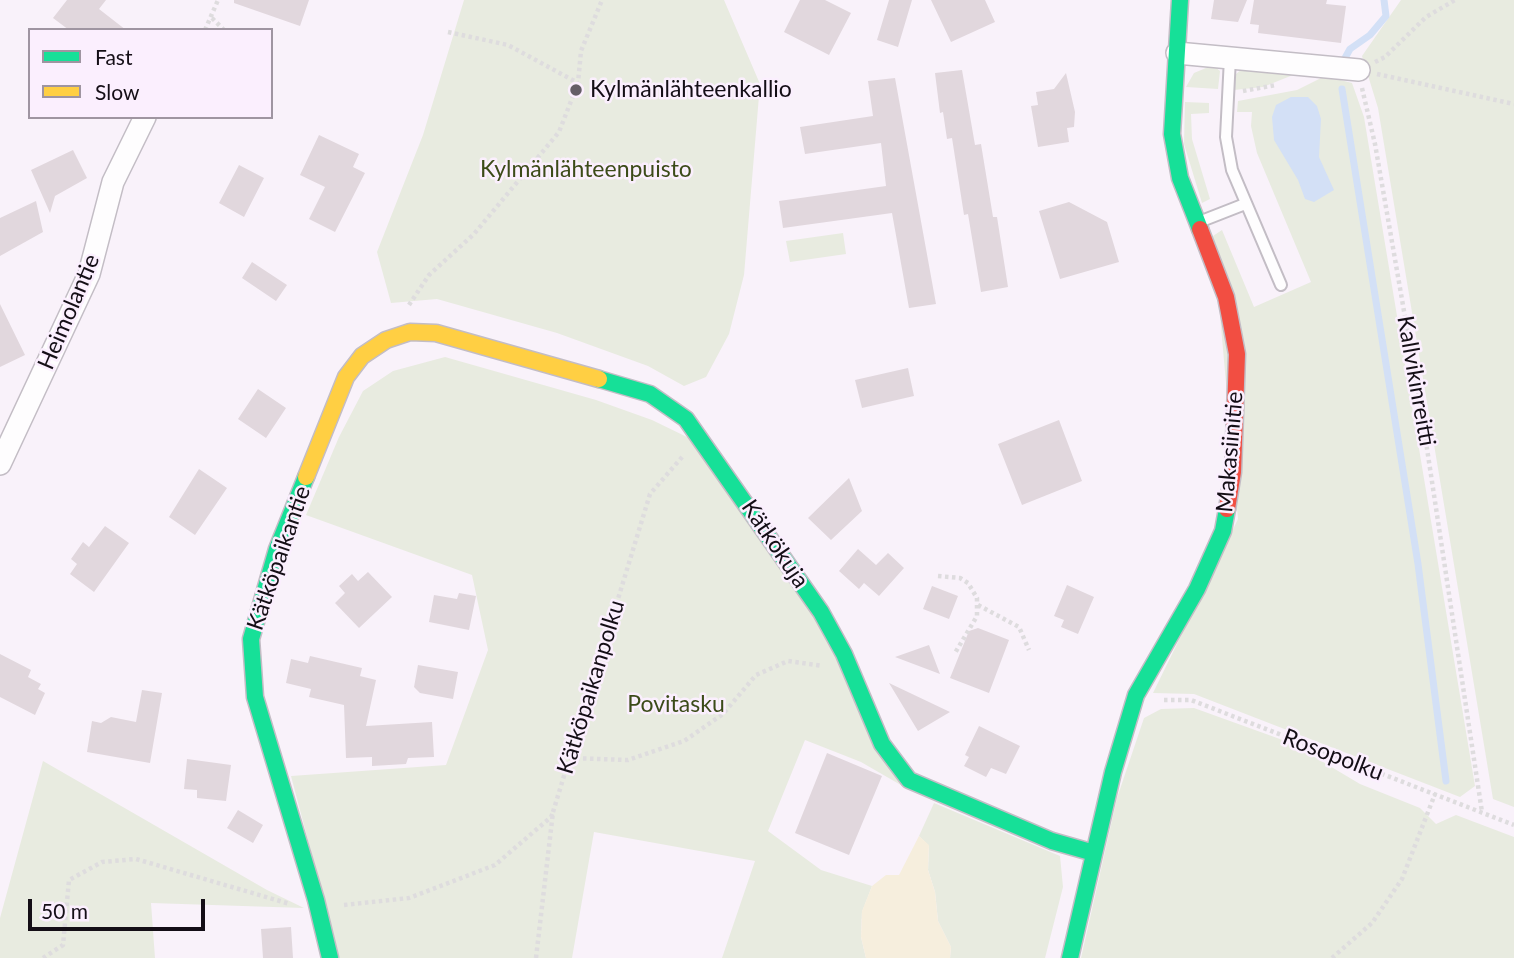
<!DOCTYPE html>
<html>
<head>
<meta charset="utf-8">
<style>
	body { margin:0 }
	#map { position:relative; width:1514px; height:958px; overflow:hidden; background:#f9f2fa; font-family:Lato,sans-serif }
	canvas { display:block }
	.legend { position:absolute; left:28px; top:28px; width:245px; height:91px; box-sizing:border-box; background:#fbeffe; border:2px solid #9f95a1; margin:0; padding:9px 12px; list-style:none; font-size:21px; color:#140e16 }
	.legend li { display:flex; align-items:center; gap:14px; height:35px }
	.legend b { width:35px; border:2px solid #9f95a1 }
	.scale { position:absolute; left:28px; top:899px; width:177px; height:32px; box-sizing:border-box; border:4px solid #140e16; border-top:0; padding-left:9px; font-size:21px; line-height:24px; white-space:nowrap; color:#140e16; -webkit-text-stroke:5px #fbeffe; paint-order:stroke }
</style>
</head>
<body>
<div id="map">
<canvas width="1514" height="958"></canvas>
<ul class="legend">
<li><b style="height:9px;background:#16e098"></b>Fast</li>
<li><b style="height:9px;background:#ffcf43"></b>Slow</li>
</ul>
<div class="scale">50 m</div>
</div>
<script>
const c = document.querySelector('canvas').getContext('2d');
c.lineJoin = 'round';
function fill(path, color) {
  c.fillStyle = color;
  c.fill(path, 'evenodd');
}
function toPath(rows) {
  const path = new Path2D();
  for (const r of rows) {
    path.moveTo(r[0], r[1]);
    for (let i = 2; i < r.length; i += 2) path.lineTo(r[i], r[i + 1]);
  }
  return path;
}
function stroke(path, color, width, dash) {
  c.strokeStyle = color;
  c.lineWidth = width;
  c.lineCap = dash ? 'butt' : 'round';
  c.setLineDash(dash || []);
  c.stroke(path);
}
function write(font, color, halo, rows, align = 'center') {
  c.font = font + ' Lato,sans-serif';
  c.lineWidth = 5;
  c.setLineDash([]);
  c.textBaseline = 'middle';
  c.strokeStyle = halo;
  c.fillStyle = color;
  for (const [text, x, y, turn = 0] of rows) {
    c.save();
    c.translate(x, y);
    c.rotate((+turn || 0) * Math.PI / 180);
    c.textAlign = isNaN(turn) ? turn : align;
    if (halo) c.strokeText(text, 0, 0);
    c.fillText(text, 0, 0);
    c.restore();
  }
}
fill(toPath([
	[464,0,724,0,760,84,744,275,729,334,706,377,684,386,648,366,557,333,437,299,391,303,377,252,423,135],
	[1401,0,1514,0,1514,807,1493,799,1378,108,1362,56],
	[1213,65,1220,71,1218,89,1186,87,1194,73],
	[1242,69,1293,75,1263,87,1234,90,1236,74],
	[1325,76,1352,83,1364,117,1475,786,1460,797,1194,694,1153,693,1238,519,1213,236,1222,230,1254,307,1311,282,1257,153,1251,126,1252,112,1237,112,1238,101,1297,90],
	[1185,102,1209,103,1209,113,1191,114,1192,139,1210,199,1202,203,1184,144],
	[843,233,846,254,790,262,786,241],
	[445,357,596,400,652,420,689,438,811,609,906,788,861,762,805,740,768,831,821,870,872,886,862,912,861,937,866,958,722,958,755,861,594,832,572,958,339,958,291,776,446,765,488,650,472,575,306,515,339,437,363,391,393,371],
	[1194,708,1291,743,1360,784,1420,808,1436,824,1456,815,1514,837,1514,958,1081,958,1117,798,1144,718,1161,709],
	[43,761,267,890,304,908,151,903,155,958,0,958,0,918],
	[934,803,1060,856,1063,887,1045,958,950,958,951,947,938,921,935,892,928,870,929,846,919,836]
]), '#e8ebe0');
fill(toPath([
	[919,836,929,845,928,870,935,892,938,921,951,947,950,958,866,958,861,937,862,911,872,886,886,875,899,875]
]), '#f6eedd');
fill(toPath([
	[1291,97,1308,97,1317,106,1321,119,1319,157,1334,190,1314,202,1305,199,1298,180,1274,140,1272,117,1276,105]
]), '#d3e0f6');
stroke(toPath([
	[1345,58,1350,49,1370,35,1386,16,1384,0],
	[1342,89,1418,564,1446,781]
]), '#d3e0f6', 7);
fill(toPath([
	[67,0,106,0,99,9,126,30,69,30,53,18],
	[234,0,309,0,300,26,234,3],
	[800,0,825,0,851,13,829,55,784,32],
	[889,0,912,0,898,47,877,40],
	[931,0,985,0,995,22,951,42],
	[1214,0,1247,0,1238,22,1211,19],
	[1254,0,1327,0,1326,4,1346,6,1341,43,1258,33,1259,25,1250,24],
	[962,70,975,145,981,144,993,217,997,217,1008,287,981,292,968,214,964,215,952,138,947,139,943,112,940,113,935,73],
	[1066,73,1075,112,1074,127,1067,128,1069,142,1038,147,1031,106,1038,105,1036,92,1054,89],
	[895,78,936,304,909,308,892,213,783,228,779,201,886,186,881,143,805,154,800,127,873,116,868,81],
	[319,135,359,154,353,167,365,173,335,232,309,219,325,187,300,175],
	[73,150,87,178,55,196,50,213,31,170],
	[239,165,264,178,244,217,219,203],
	[36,201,43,232,0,256,0,218],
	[1069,202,1107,222,1119,262,1060,279,1039,211],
	[252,262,287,285,276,301,242,278],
	[0,304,25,355,0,367],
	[908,368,914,396,862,408,855,380],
	[258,389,286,408,266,438,238,419],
	[1059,420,1082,481,1022,505,998,444],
	[199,469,227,488,195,535,169,517],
	[849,478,862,511,831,540,808,518],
	[105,526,129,543,94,592,70,574,77,564,71,559,83,542,89,547],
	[858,549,876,565,888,553,904,568,879,596,864,583,859,589,839,571],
	[368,572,392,597,359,628,335,603,345,593,339,586,352,574,358,581],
	[1067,585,1094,597,1078,634,1061,627,1064,620,1054,616],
	[932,586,958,596,949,619,923,609],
	[459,593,476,596,469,630,429,622,434,595,457,599],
	[978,628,1009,640,989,693,950,678,969,631],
	[929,645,940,674,895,657],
	[0,654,31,670,28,677,41,684,38,689,45,693,35,715,0,697],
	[310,656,362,668,360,676,376,680,366,726,432,722,434,757,408,758,406,764,372,766,372,757,346,758,344,705,309,697,311,689,286,683,291,659,308,663],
	[418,665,458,672,453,699,420,693,414,687],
	[889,683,950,712,918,731],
	[142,690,162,693,150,763,87,752,92,721,101,723,111,717,136,722],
	[979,726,1020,746,1006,774,991,768,986,777,964,766,969,757,965,755],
	[827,753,882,776,849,855,795,833],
	[187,759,231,765,226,801,197,798,197,790,184,789],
	[238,810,263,825,253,843,227,828],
	[291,927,293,958,263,958,261,929]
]), '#e1d7dd');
const lane = toPath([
	[1230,58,1226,137,1232,170,1281,285],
	[1199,222,1245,204]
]);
const street = toPath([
	[1177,53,1359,70],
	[0,464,89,274,113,182,145,117]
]);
const fast = toPath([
	[1180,0,1172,134,1180,178,1200,229],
	[599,379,650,394,686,419,821,612,844,654,882,744,909,780,1052,841,1094,853],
	[306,477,277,549,251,639,255,697,316,900,330,958],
	[1070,958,1113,772,1136,695,1197,589,1223,531,1227,509]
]);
const slow = toPath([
	[306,477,346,377,362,356,386,340,410,332,436,333,599,379]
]);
const jam = toPath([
	[1200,229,1226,297,1237,354,1233,472,1227,509]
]);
stroke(lane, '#c3bdc5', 14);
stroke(street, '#c3bdc5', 24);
stroke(fast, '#c3bdc5', 19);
stroke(slow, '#c3bdc5', 19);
stroke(jam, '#c3bdc5', 19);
stroke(toPath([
	[212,18,224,30],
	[205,30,218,0],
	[448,32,508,45,578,83],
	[1375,62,1385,57,1426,17,1455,0],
	[1377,74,1514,104],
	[1362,88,1375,144,1421,409,1482,812],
	[1243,91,1276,85],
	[409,305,429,275,474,234,559,132,578,83,581,51,602,0],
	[938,576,960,578,968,583,977,598,977,616,955,653],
	[978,605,1019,627,1029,650],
	[1164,700,1191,700,1514,825],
	[569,758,628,760,684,741,723,714,756,675,788,661,823,666],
	[344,905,409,898,495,865,551,817,553,812],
	[43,958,63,945,69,880,102,862,136,859,290,904],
	[536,958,553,812,650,494,683,456],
	[1332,958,1372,923,1402,879,1435,794]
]), '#dedcde', 4.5, [3.5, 3.5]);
stroke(lane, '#fefdfe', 10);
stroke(street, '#fefdfe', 21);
stroke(fast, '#16e098', 16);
stroke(slow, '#ffcf43', 16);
stroke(jam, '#f24e42', 16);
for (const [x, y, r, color] of [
	[576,90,7,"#645e66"]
]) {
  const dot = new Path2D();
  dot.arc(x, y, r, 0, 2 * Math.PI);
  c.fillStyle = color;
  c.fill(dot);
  stroke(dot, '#fbeffe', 2.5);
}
write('23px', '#140e16', '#fbeffe', [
	["Kylmänlähteenkallio",590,90]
], 'left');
write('23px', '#3c4b19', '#fbeffe', [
	["Kylmänlähteenpuisto",586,170],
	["Povitasku",676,705]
]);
write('23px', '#140e16', '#fbeffe', [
	["Heimolantie",69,312,-67],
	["Kallvikinreitti",1416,381,80],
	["Makasiinitie",1230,452,-85],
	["Kätkökuja",775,544,56],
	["Kätköpaikantie",279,558,-71],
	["Kätköpaikanpolku",591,687,-73],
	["Rosopolku",1333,755,21]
]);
</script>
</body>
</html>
